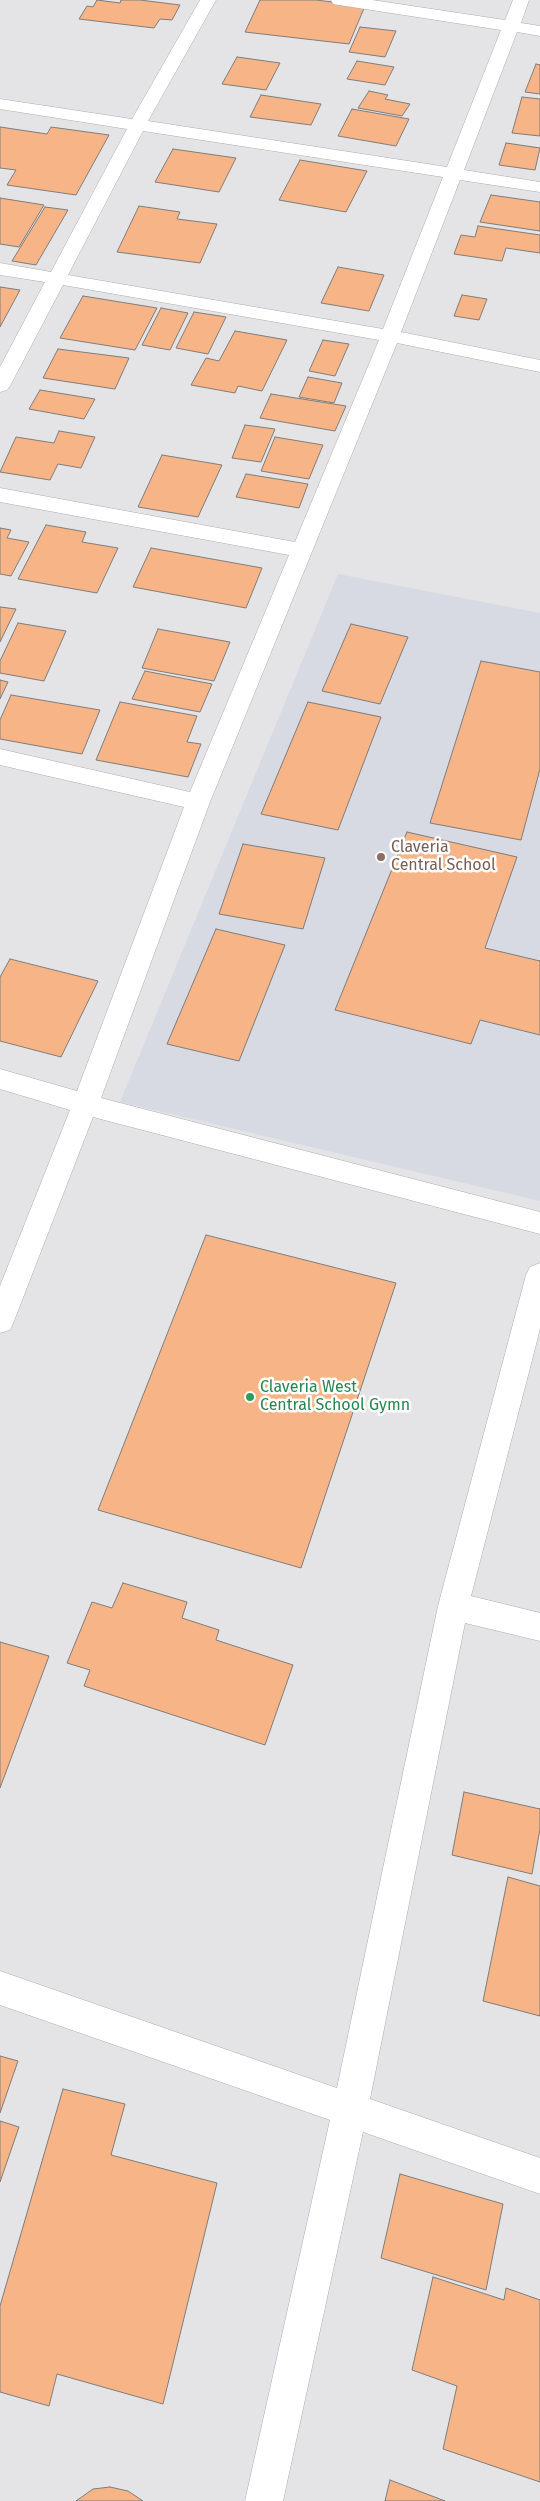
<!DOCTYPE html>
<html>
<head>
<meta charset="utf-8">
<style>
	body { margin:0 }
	canvas { display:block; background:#e4e4e6 }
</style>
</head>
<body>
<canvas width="540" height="2501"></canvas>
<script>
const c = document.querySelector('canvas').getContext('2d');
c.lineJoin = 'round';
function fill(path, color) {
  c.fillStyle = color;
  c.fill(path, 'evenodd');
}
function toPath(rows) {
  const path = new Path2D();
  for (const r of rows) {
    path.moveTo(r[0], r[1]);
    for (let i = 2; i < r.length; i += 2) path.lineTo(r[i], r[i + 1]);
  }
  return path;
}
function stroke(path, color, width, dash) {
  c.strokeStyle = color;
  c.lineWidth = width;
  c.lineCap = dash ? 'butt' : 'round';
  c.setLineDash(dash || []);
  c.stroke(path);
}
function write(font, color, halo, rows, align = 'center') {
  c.font = font + ' "Fira Sans",sans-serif';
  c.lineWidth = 5;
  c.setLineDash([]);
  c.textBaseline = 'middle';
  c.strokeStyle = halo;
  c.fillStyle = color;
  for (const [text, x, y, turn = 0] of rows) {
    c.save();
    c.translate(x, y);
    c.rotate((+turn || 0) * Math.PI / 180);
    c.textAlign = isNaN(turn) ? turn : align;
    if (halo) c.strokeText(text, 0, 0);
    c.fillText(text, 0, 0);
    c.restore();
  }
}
fill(toPath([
	[338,574,540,613,540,1201,120,1102]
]), '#d8dae3');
const building = toPath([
	[97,0,120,3,121,0,140,0,180,5,172,20,160,19,154,28,79,19,87,6,93,7,97,0],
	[260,0,316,0,365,6,349,44,245,32,260,0],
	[360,27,396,31,385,57,349,52,360,27],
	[237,57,280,63,266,90,222,84,237,57],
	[357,61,394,67,385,85,347,79,357,61],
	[536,64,540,65,540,94,525,92,536,64],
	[369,91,388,95,385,99,410,104,402,116,358,108,369,91],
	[261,95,321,104,311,125,250,117,261,95],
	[522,97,540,99,540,136,512,133,522,97],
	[352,109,409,119,396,146,338,136,352,109],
	[0,127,47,134,51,127,109,135,76,195,7,185,16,170,0,168,0,127],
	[506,143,540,148,535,170,499,165,506,143],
	[173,149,236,158,219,192,155,182,173,149],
	[300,160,367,171,346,212,279,200,300,160],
	[491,195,540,202,540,231,480,222,491,195],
	[0,198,44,205,19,247,0,244,0,198],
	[139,206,180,212,177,219,217,224,200,263,117,252,139,206],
	[45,207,68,210,36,265,12,261,45,207],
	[478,226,540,235,540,253,506,248,502,261,454,254,461,235,475,237,478,226],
	[338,267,384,275,369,311,321,303,338,267],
	[0,287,20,290,0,327,0,287],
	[462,295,487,299,479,320,454,316,462,295],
	[83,296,157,308,135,350,60,338,83,296],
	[161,308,188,313,170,350,142,345,161,308],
	[194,312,226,317,208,354,176,348,194,312],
	[235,331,287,340,262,391,238,386,235,393,191,385,206,358,219,361,235,331],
	[323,340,349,344,335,376,309,371,323,340],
	[58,349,129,358,115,389,43,378,58,349],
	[308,377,342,383,334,403,299,397,308,377],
	[40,390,95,399,84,419,29,409,40,390],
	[271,394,346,406,335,431,260,418,271,394],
	[245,425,275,429,261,462,232,458,245,425],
	[59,431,95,437,81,468,58,464,50,480,0,472,16,437,54,443,59,431],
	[275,437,323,445,309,479,261,471,275,437],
	[162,455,222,465,198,517,138,507,162,455],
	[246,474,308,484,299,508,236,497,246,474],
	[46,525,86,532,82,542,118,548,97,593,18,579,46,525],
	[0,528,11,530,7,538,29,542,11,576,0,574,0,528],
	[151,548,262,568,246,608,133,587,151,548],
	[0,607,16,609,0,642,0,607],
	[18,623,66,631,44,681,0,673,0,661,18,623],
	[351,624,408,637,380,704,322,691,351,624],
	[158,629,230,642,214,681,142,668,158,629],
	[481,661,540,672,540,769,521,840,430,823,481,661],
	[145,671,212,684,200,712,132,699,145,671],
	[0,680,8,682,0,699,0,680],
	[11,695,100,710,82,754,0,739,0,720,11,695],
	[120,702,197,716,187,742,201,744,188,777,96,760,120,702],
	[308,702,381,717,338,830,261,814,308,702],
	[407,832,517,857,485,948,540,961,540,1035,480,1020,471,1044,335,1010,407,832],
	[243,844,325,858,303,929,219,914,243,844],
	[216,929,285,945,239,1061,167,1044,216,929],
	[10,959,98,981,61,1057,0,1041,0,977,10,959],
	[206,1235,396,1283,301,1568,98,1510,206,1235],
	[123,1583,187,1602,182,1618,219,1630,216,1640,293,1665,265,1745,84,1686,90,1670,67,1663,92,1602,112,1608,123,1583],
	[0,1642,49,1656,0,1788,0,1642],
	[464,1792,540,1809,540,1829,532,1874,452,1855,464,1792],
	[508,1877,540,1886,540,2016,483,2001,508,1877],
	[0,2056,18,2061,0,2113,0,2056],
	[63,2089,125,2104,111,2155,217,2183,163,2404,57,2374,49,2406,0,2392,0,2306,63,2089],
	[0,2121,19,2127,0,2182,0,2121],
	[400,2174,503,2204,486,2290,381,2258,400,2174],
	[433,2277,504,2300,506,2288,540,2300,540,2482,443,2449,457,2386,412,2370,433,2277],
	[390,2480,445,2501,385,2501,390,2480],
	[110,2487,128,2491,143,2501,76,2501,93,2489,110,2487]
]);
fill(building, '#f7b486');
stroke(building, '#7e7d7c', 1);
const minor = toPath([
	[200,0,216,0,148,121,447,167,501,30,339,5,333,4,331,0,372,0,505,20,513,0,529,0,521,23,540,26,540,36,517,32,464,170,540,182,540,192,460,180,401,332,540,360,540,372,397,343,210,802,101,1098,540,1212,540,1234,93,1117,14,1321,10,1330,0,1333,0,1286,70,1110,0,1089,0,1069,77,1091,184,807,0,765,0,749,190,792,289,555,0,502,0,488,295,542,379,340,63,285,10,386,7,390,0,392,0,367,45,282,0,275,0,263,51,272,127,129,0,109,0,99,132,119,200,0],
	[143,131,443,177,383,329,68,275,143,131],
	[540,1263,540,1329,471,1596,540,1613,540,1641,465,1623,370,2099,540,2158,540,2194,363,2132,283,2501,245,2501,330,2120,0,2005,0,1971,337,2088,438,1606,526,1275,530,1267,540,1263]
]);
stroke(minor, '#adadaf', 1);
fill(minor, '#fff');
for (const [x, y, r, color] of [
	[381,857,5,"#8d6e63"],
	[250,1397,5,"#2e9e5b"]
]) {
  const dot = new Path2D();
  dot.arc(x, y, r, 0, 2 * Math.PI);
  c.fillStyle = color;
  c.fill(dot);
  stroke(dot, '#fff', 2);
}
write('16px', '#785e54', '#fff', [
	["Claveria",391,848],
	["Central School",391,866]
], 'left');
write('16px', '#27864d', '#fff', [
	["Claveria West",260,1388],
	["Central School Gymn",260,1406]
], 'left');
</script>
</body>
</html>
